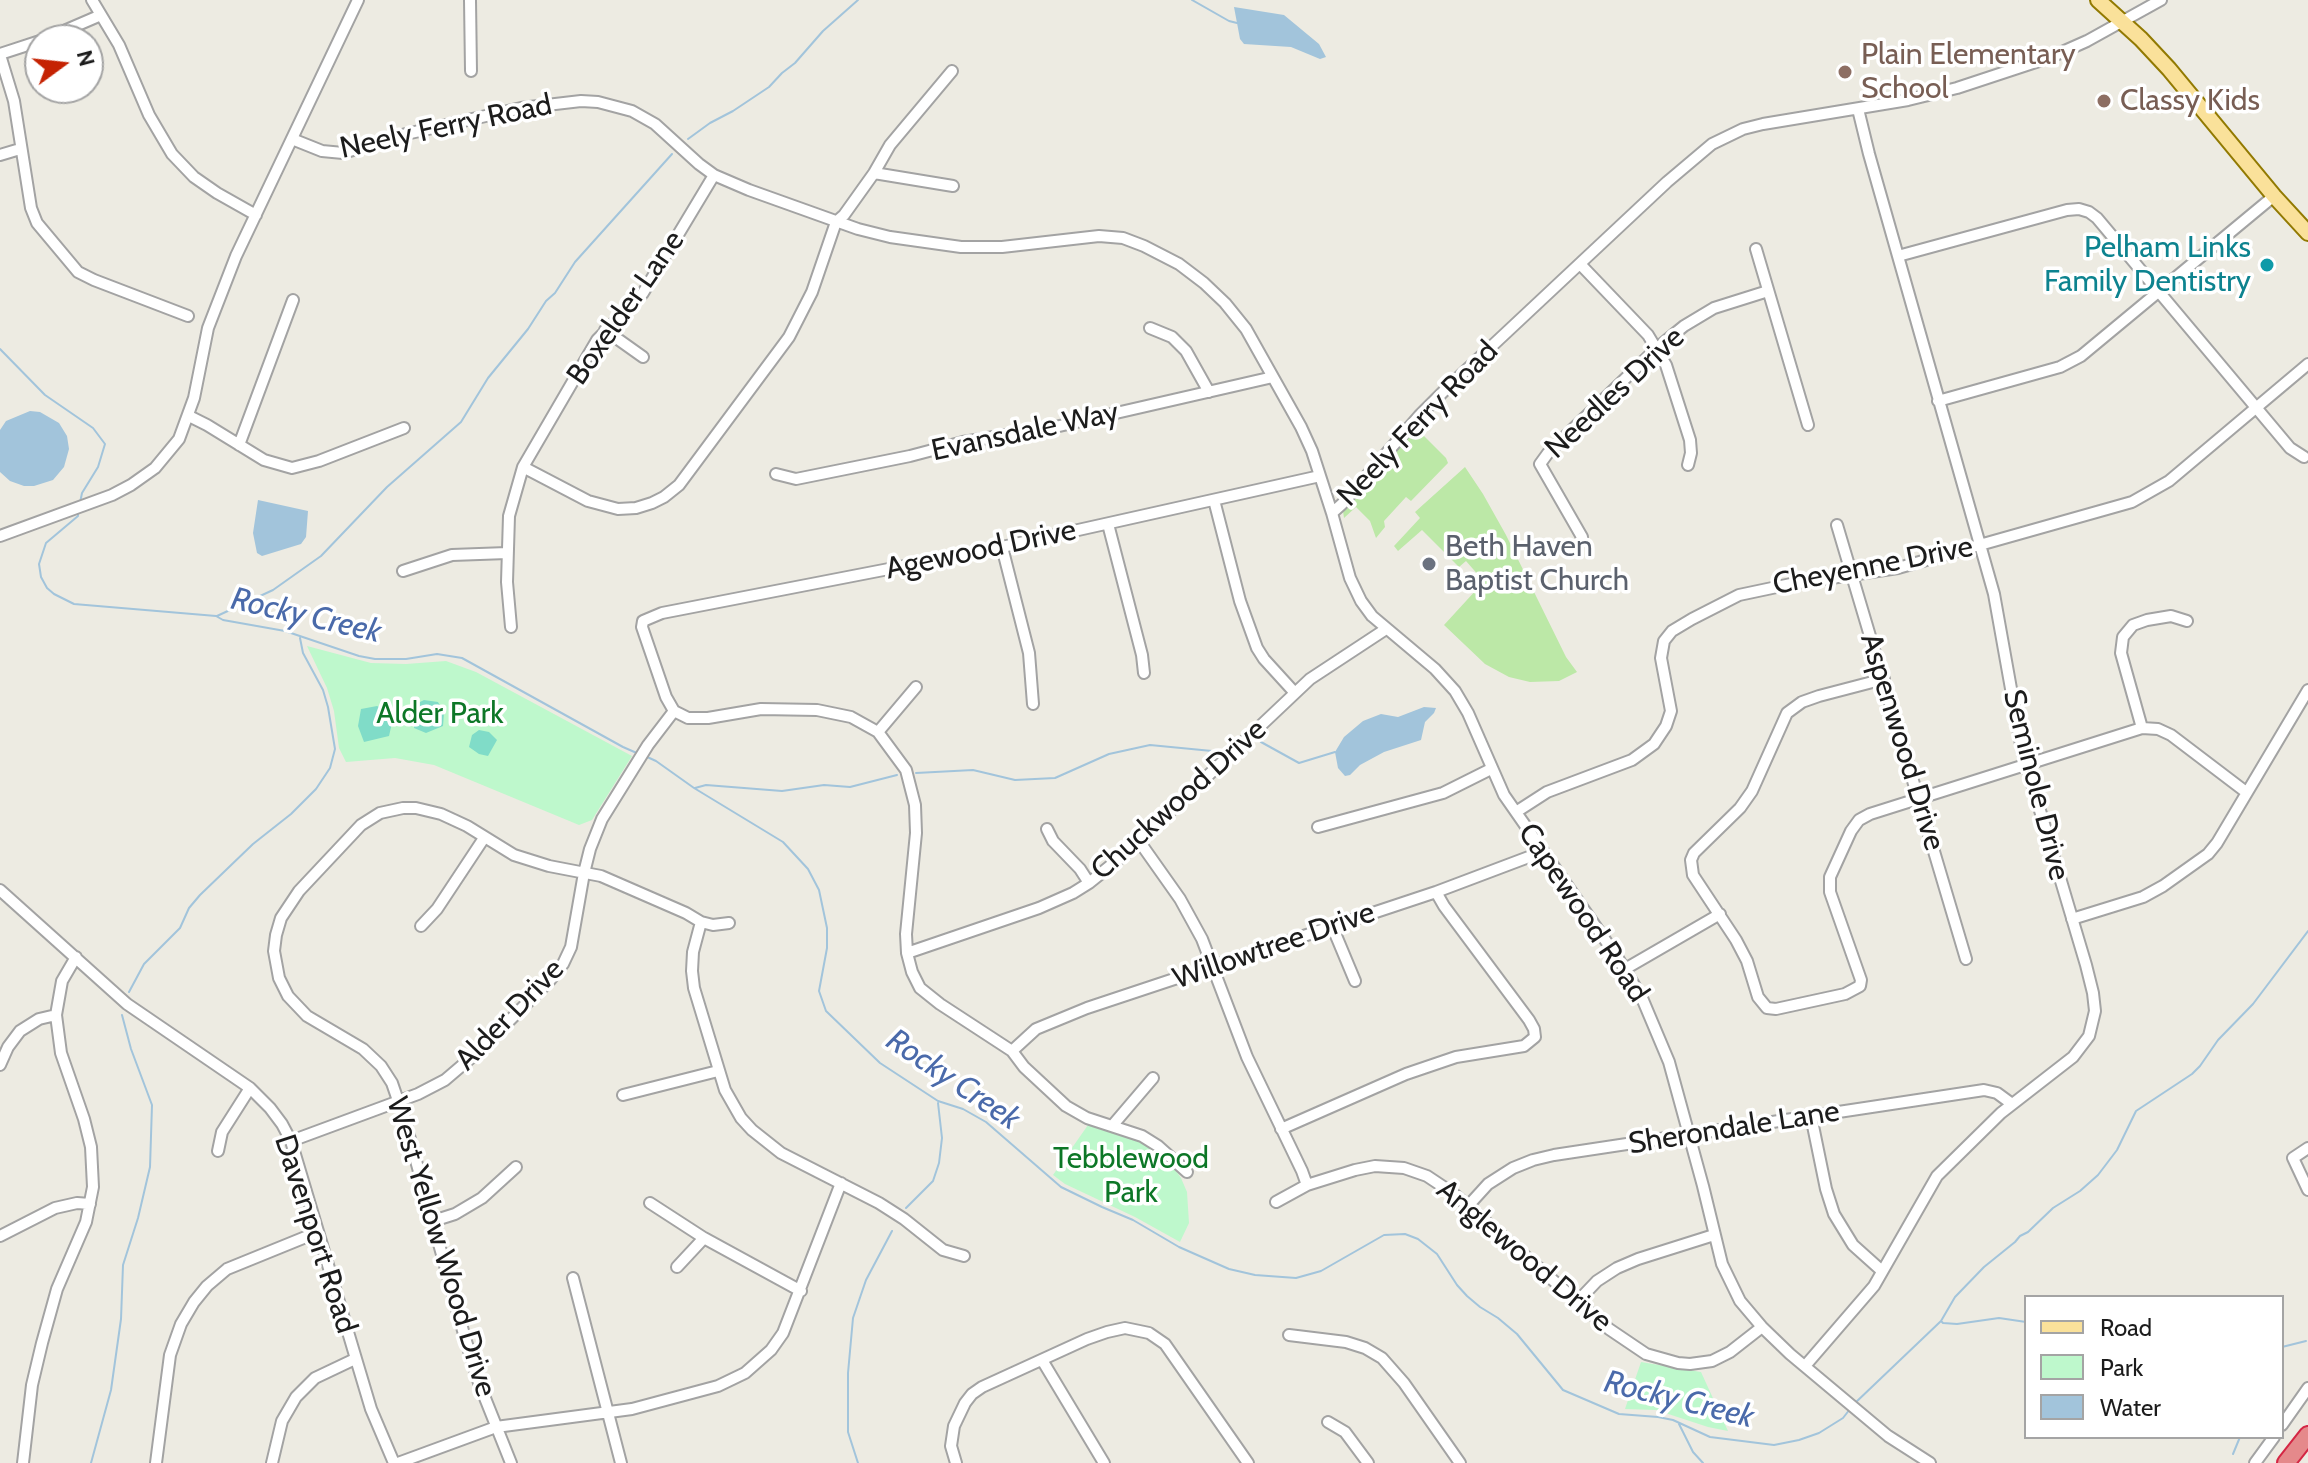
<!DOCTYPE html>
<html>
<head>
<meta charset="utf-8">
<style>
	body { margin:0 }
	#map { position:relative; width:2308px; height:1463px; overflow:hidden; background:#edebe2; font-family:Cabin,sans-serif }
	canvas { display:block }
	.legend { position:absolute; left:2024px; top:1295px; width:260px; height:144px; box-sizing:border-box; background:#fff; border:2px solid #a4a4a4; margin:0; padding:10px 14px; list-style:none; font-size:24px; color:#1c1c1c }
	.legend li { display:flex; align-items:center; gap:16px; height:40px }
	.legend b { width:40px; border:2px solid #a4a4a4 }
	.north { position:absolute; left:24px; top:24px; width:80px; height:80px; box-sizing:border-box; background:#fff; border:2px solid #a4a4a4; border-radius:50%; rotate:75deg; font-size:22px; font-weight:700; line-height:32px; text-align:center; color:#1c1c1c }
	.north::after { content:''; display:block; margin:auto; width:28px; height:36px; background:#c52303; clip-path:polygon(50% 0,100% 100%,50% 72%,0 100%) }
</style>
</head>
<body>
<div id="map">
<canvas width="2308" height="1463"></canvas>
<ul class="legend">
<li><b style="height:10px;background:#fae19a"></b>Road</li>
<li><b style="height:22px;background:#bef8cc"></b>Park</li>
<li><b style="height:22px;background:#a2c4db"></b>Water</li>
</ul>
<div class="north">N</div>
</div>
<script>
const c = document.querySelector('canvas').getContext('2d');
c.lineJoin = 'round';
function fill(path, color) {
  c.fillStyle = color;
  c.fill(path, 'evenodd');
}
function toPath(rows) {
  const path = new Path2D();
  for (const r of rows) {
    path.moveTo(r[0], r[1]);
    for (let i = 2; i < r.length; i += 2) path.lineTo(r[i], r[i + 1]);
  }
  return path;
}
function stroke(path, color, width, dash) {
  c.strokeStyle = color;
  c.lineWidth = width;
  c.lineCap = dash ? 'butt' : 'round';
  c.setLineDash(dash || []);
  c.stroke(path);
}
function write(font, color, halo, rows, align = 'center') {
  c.font = font + ' Cabin,sans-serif';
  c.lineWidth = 7;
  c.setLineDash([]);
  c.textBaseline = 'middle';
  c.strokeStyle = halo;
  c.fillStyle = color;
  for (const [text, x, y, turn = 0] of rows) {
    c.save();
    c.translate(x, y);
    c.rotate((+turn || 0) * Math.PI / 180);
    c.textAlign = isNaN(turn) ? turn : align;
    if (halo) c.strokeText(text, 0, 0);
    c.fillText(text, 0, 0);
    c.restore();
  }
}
fill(toPath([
	[1416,428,1446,458,1448,463,1411,501,1406,497,1384,521,1385,527,1376,538,1370,521,1356,507,1344,518,1343,511],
	[1465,467,1483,494,1506,535,1566,657,1577,672,1559,681,1530,682,1509,677,1485,664,1444,625,1477,589,1474,585,1480,577,1466,561,1459,567,1422,530,1398,551,1394,546,1420,518,1415,512]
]), '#bce8a7');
fill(toPath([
	[307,646,371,663,406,664,446,661,476,672,632,756,592,820,579,825,434,765,395,758,346,762,339,748,334,711,327,688],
	[1088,1125,1122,1134,1155,1149,1170,1162,1181,1178,1187,1192,1189,1223,1180,1242,1135,1217,1065,1184,1053,1175],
	[1641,1362,1701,1372,1728,1431,1708,1427,1656,1410,1625,1409]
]), '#bef8cc');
fill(toPath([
	[424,700,438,702,444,713,443,726,426,733,414,728,414,705],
	[377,706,388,711,392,723,389,736,364,742,358,726,361,709],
	[479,730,489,732,497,740,488,756,479,754,469,747,472,735]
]), '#80dcc8');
fill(toPath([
	[1234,7,1284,15,1319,44,1326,57,1320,59,1291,47,1244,44,1240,39],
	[30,411,40,412,59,423,67,436,69,449,64,467,53,480,34,486,24,486,10,481,0,472,0,430,6,421],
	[258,500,308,511,306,537,301,544,262,556,257,553,253,533],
	[1424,707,1436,708,1434,713,1425,722,1421,740,1384,752,1360,765,1350,775,1345,776,1338,768,1335,752,1344,737,1363,721,1381,714,1398,717]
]), '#a2c4db');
stroke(toPath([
	[1192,0,1229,21,1237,23],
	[688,139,710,123,733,111,769,87,782,73,795,63,823,31,858,0],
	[0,349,45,395,93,428,105,444,98,467,82,493,80,503],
	[78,513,78,516,46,543,39,564,41,577,47,588,54,594,74,604,216,616,223,620,285,631,359,656,375,659,406,659,437,654,462,658,623,747,639,754],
	[217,616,273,590,321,556,387,487,461,422,488,378,528,329,546,301,555,293,575,262,672,154],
	[1261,742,1299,763,1335,752],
	[645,756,656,761,694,788,783,842,808,869,819,890,827,928,827,948,819,991,826,1011,880,1063,938,1101,963,1109,986,1122,1061,1187,1102,1207,1133,1220,1179,1247,1229,1269,1255,1275,1296,1278,1321,1271,1384,1235,1405,1234,1418,1239,1437,1254,1457,1285,1467,1296,1480,1307,1498,1318,1517,1334,1563,1390,1619,1414,1658,1417,1673,1420,1710,1437,1774,1445,1799,1440,1819,1433,1843,1418,1850,1409],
	[916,773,973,770,1015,780,1055,778,1109,754,1150,745,1212,751],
	[695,788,706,785,782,791,824,785,850,787,897,775],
	[129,992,144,964,180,928,189,908,200,895,253,844,291,814,316,789,330,768,335,749,328,707,323,690,303,653,300,638],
	[906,1208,933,1181,939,1163,942,1138,938,1103],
	[1941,1321,1943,1323,1957,1324,1999,1318,2026,1322],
	[2282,1347,2306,1341],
	[1854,1404,1941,1321,1955,1297,1984,1267,2015,1242,2020,1236,2028,1232,2053,1208,2080,1191,2098,1175,2117,1150,2136,1111,2192,1074,2200,1066,2218,1040,2253,1004,2308,931],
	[1679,1424,1693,1452,1703,1463],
	[2233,1454,2240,1437],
	[91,1463,111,1390,121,1319,123,1265,138,1218,150,1167,152,1105,131,1049,122,1015],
	[858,1463,848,1432,848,1373,853,1318,866,1280,892,1231]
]), '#a2c4db', 2);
const minor = toPath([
	[92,0,119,45,149,115,172,154,194,177,217,193,256,215],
	[470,0,471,71],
	[43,40,101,15],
	[0,54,40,41],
	[0,55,14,101,31,208,37,223,78,272,94,280,188,316],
	[292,139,322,151,343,153,406,134,521,108,581,101,598,102,632,111,655,124,699,164,714,175,749,190,858,229,890,237,961,247,1002,247,1099,236,1123,238,1144,246,1179,264,1204,283,1225,303,1246,329,1301,427,1312,451,1332,513,1350,578,1361,601,1372,616,1435,669,1455,691,1468,713,1504,795,1617,957,1642,998,1669,1062,1703,1186,1722,1264,1740,1301,1762,1327,1790,1354,1888,1436,1930,1463],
	[0,155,20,149],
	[874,173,953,186],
	[1756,249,1808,425],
	[1898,256,2067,210,2079,209,2089,212,2097,218,2290,448,2304,457],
	[1580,264,1648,335,1666,365,1690,440,1691,453,1688,465],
	[1150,328,1172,337,1186,351,1209,392],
	[605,330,643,357],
	[1938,401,2060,367,2081,356,2274,196],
	[189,416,207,425,264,460,292,468,319,461,404,428],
	[239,445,293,300],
	[523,467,588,501,618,509,636,508,652,503,664,497,679,485,789,337,812,292,836,222,844,215,874,173,890,145,952,71],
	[776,474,796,479,910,456,963,442,1055,427,1273,377],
	[1214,500,1240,601,1257,648,1264,659,1295,693],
	[1332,513,1342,504,1419,416,1446,389,1667,182,1712,144,1743,129,1763,124,1908,100,1957,88,2051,57,2087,41,2161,0],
	[1108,524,1142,655,1144,673],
	[1837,525,1966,959],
	[0,536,112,495,131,485,155,468,179,439,194,398,208,328,236,256,358,0],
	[1582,537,1540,464,1548,453,1656,349,1684,326,1714,308,1768,291],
	[1002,547,1029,653,1033,704],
	[403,571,452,555,507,553],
	[511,627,507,582,509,516,523,467,597,340,643,293,714,175],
	[1884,679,1819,696,1802,702,1787,713,1752,791,1740,808,1694,853,1691,860,1693,875,1736,940,1747,961,1758,997,1767,1008,1776,1009,1845,994,1860,986,1861,980,1830,892,1830,877,1851,831,1859,820,1870,814,2142,728,2158,729,2171,735,2246,792],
	[2142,728,2121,653,2123,637,2133,625,2147,620,2171,616,2187,621],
	[878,732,916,687],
	[1516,812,1547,792,1632,760,1654,744,1666,726,1671,711,1661,658,1664,641,1672,631,1692,619,1739,595,1791,584,1898,568,2132,502,2169,481,2308,364],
	[1318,827,1443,793,1491,769],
	[1047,829,1053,841,1080,869,1089,883],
	[1139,841,1180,899,1202,939,1247,1057,1302,1171,1307,1185],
	[0,890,127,1004,250,1088,270,1108,282,1124,291,1141,371,1409,394,1463],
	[2072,919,2143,897,2163,886,2208,854,2217,843,2308,690],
	[701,922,693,952,692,971,694,988,725,1090,741,1118,752,1130,781,1153,879,1203,904,1219,943,1250,964,1256],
	[421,926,437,909,484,838],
	[1332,926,1355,981],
	[907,953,1039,908,1073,893,1089,883,1125,854,1310,679,1386,629],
	[1625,969,1720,914],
	[1012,1051,1036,1029,1087,1008,1436,892,1542,852],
	[0,1065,8,1047,20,1031,39,1019,56,1015],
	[623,1095,718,1071],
	[1811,1116,1826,1189,1834,1214,1853,1245,1882,1271],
	[1112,1126,1153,1078],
	[1281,1129,1406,1074,1456,1057,1524,1046,1535,1037,1534,1029,1529,1020,1444,906,1436,892],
	[291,1141,418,1094,445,1080,479,1051,551,979,563,964,571,947,584,873,590,849,602,819,648,745,674,711],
	[2308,1148,2293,1158,2308,1190],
	[218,1151,222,1132,250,1088],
	[1187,1172,1158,1146,1142,1136,1087,1118,1066,1106,1024,1067,1012,1051,940,1004,920,988,912,972,907,953,906,934,916,833,915,805,906,770,878,732,851,717,817,710,761,709,708,718,688,718,674,711,666,697,642,627,643,621,662,613,1002,547,1320,476],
	[1276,1202,1307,1185,1355,1170,1375,1166,1404,1168,1427,1176,1454,1194,1609,1329,1646,1354,1678,1363,1690,1364,1712,1361,1730,1352,1762,1327],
	[650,1203,704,1238,801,1291],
	[1468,1206,1488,1184,1513,1168,1533,1160,1554,1155,1984,1090,1997,1093,2012,1104],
	[433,1221,455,1214,482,1198,516,1167],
	[0,1236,55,1208,77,1203,90,1204],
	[677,1267,704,1238],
	[573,1278,621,1463],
	[1577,1302,1597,1281,1617,1268,1638,1259,1714,1235],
	[1289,1335,1346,1342,1365,1348,1382,1358,1404,1383,1460,1463],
	[1042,1360,1104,1463],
	[1805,1366,1874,1286,1937,1176,2001,1113,2073,1057,2089,1036,2095,1011,2093,993,2086,965,2022,750,1994,594,1869,154,1858,109],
	[1328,1422,1345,1432,1368,1463],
	[2282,1425,2308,1388],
	[23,1463,32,1385,42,1343,57,1289,86,1222,93,1187,91,1147,84,1119,61,1053,56,1015,62,981,76,957],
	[156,1463,170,1355,181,1324,194,1302,207,1286,227,1269,318,1232],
	[272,1463,282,1421,296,1397,315,1378,355,1359],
	[398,1463,496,1427,632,1409,718,1386,745,1373,771,1350,783,1333,841,1183],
	[511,1463,479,1383,465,1338,405,1121,392,1083,381,1066,363,1049,307,1016,288,996,279,978,274,951,276,935,281,918,299,891,361,825,380,813,403,808,416,808,441,814,467,826,514,855,549,866,601,876,686,913,701,922,713,925,729,923],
	[956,1463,951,1446,954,1426,965,1403,972,1394,982,1387,1087,1339,1107,1332,1125,1328,1149,1333,1165,1344,1248,1463],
	[2255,1463,2274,1437]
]);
const major = toPath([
	[2098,0,2141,39,2169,69,2274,196,2308,233]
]);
const highway = toPath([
	[2286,1463,2308,1435]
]);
stroke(minor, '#a3a3a3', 14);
stroke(major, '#927a02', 18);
stroke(highway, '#d42644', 20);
stroke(minor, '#fff', 10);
stroke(major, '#fae19a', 14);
stroke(highway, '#e5898b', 16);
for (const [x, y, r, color] of [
	[1845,72,8,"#8d6e63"],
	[2104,101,8,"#8d6e63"],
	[2267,265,8,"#0f9aa8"],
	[1429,564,8,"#6b7280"]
]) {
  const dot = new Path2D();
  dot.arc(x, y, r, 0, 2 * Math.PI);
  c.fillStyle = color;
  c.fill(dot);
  stroke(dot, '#fff', 3);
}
write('30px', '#785e54', '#fff', [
	["Plain Elementary",1861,55],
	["School",1861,89],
	["Classy Kids",2120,101]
], 'left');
write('30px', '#1c1c1c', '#fff', [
	["Neely Ferry Road",446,127,-12],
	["Boxelder Lane",626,308,-55],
	["Needles Drive",1615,393,-43],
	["Neely Ferry Road",1418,424,-46],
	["Evansdale Way",1025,432,-12],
	["Agewood Drive",981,550,-12],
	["Cheyenne Drive",1873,566,-11],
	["Aspenwood Drive",1902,742,73],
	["Seminole Drive",2036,785,76],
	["Chuckwood Drive",1179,800,-42],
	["Capewood Road",1583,913,56],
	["Willowtree Drive",1274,946,-19],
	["Alder Drive",510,1015,-46],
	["Sherondale Lane",1734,1128,-9],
	["Davenport Road",315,1234,72],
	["West Yellow Wood Drive",441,1247,73],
	["Anglewood Drive",1524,1256,40]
]);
write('30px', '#0d838f', '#fff', [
	["Pelham Links",2251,248],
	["Family Dentistry",2251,282]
], 'right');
write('30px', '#5b616d', '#fff', [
	["Beth Haven",1445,547],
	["Baptist Church",1445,581]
], 'left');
write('30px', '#0d7727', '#fff', [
	["Alder Park",440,714],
	["Tebblewood",1131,1159],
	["Park",1131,1193]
]);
write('italic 32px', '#4a6aaa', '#fff', [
	["Rocky Creek",306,616,13],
	["Rocky Creek",953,1080,34],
	["Rocky Creek",1679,1400,14]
]);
</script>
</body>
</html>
